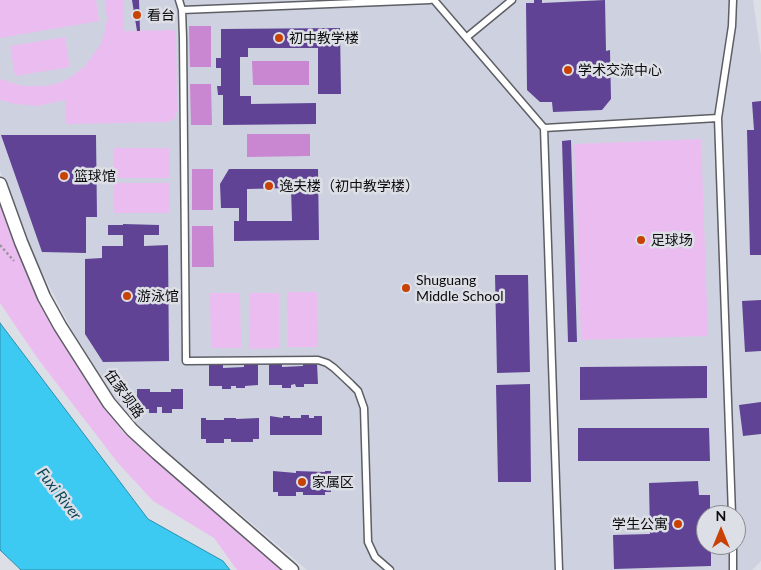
<!DOCTYPE html>
<html>
<head>
<meta charset="utf-8">
<style>
	body { margin:0 }
	#map { position:relative; width:761px; height:570px; overflow:hidden; background:#dddfe6; font-family:Lato,sans-serif }
	canvas { display:block }
	.north { position:absolute; left:696px; top:505px; width:50px; height:50px; box-sizing:border-box; background:#dddfe6; border:1px solid #898a8f; border-radius:50%; rotate:0deg; font-size:14px; font-weight:700; line-height:20px; text-align:center; color:#0b0b0d }
	.north::after { content:''; display:block; margin:auto; width:18px; height:22px; background:#c84205; clip-path:polygon(50% 0,100% 100%,50% 72%,0 100%) }
</style>
</head>
<body>
<div id="map">
<canvas width="761" height="570"></canvas>
<div class="north">N</div>
</div>
<script>
const c = document.querySelector('canvas').getContext('2d');
c.lineJoin = 'round';
function fill(path, color) {
  c.fillStyle = color;
  c.fill(path, 'evenodd');
}
function toPath(rows) {
  const path = new Path2D();
  for (const r of rows) {
    path.moveTo(r[0], r[1]);
    for (let i = 2; i < r.length; i += 2) path.lineTo(r[i], r[i + 1]);
  }
  return path;
}
function stroke(path, color, width, dash) {
  c.strokeStyle = color;
  c.lineWidth = width;
  c.lineCap = dash ? 'butt' : 'round';
  c.setLineDash(dash || []);
  c.stroke(path);
}
function write(font, color, halo, rows, align = 'center') {
  c.font = font + ' Lato,"Noto Sans SC",sans-serif';
  c.lineWidth = 5;
  c.setLineDash([]);
  c.textBaseline = 'middle';
  c.strokeStyle = halo;
  c.fillStyle = color;
  for (const [text, x, y, turn = 0] of rows) {
    c.save();
    c.translate(x, y);
    c.rotate((+turn || 0) * Math.PI / 180);
    c.textAlign = isNaN(turn) ? turn : align;
    if (halo) c.strokeText(text, 0, 0);
    c.fillText(text, 0, 0);
    c.restore();
  }
}
fill(toPath([
	[0,0,753,0,761,55,761,561,752,570,307,570,128,419,72,330,29,247,0,171],
	[706,515,736,515,736,545,706,545]
]), '#ced2e0');
fill(toPath([
	[0,0,96,0,99,21,0,38],
	[105,0,124,0,124,31,174,30,176,36,177,111,174,119,169,122,66,124,65,100,38,106,15,104,0,100,0,79,22,86,45,86,59,83,71,77,85,66,101,44,105,30,107,19],
	[65,37,70,67,15,76,10,46],
	[701,139,708,336,581,340,574,144],
	[114,148,169,148,169,178,114,178],
	[114,183,169,183,169,213,114,213],
	[0,204,30,282,72,357,97,396,123,432,281,570,237,570,214,538,153,501,118,463,38,359,0,303],
	[287,292,317,292,318,347,288,347],
	[210,293,240,293,241,348,211,348],
	[249,293,279,293,279,348,249,349]
]), '#ebbcf0');
fill(toPath([
	[189,26,211,26,211,67,190,67],
	[252,61,309,61,309,85,253,85],
	[190,84,211,84,212,125,191,125],
	[247,134,310,134,310,156,247,157],
	[192,169,213,169,213,210,192,210],
	[192,226,213,226,214,267,192,267]
]), '#c986d1');
const water = toPath([
	[0,323,148,519,223,561,230,570,21,570,0,550,0,323]
]);
fill(water, '#3cc9f2');
stroke(water, '#2d90ad', 1);
fill(toPath([
	[132,0,139,0,140,31,137,31],
	[534,0,542,0,542,3,605,0,606,51,610,50,611,99,602,110,553,112,552,102,540,102,527,90,526,3,534,3],
	[340,28,341,94,318,94,318,48,248,48,248,57,240,57,240,96,251,96,251,104,316,103,316,124,223,125,223,95,218,95,217,86,221,86,221,68,216,68,216,58,221,58,221,29],
	[761,101,761,255,750,255,747,130,754,130,752,102],
	[1,135,96,135,97,217,86,217,86,253,42,252],
	[571,140,577,342,568,342,562,141],
	[229,169,318,169,319,240,234,241,234,221,239,221,239,208,221,208,220,184],
	[291,188,292,221,247,221,247,189],
	[123,224,159,225,159,235,144,235,144,246,168,245,169,361,103,362,85,334,85,259,102,258,102,246,123,246,123,235,108,235,108,225,123,225],
	[495,275,528,275,530,372,497,373],
	[761,300,761,351,745,352,742,301],
	[303,363,317,363,318,384,304,384,304,387,296,387,295,384,291,385,291,388,282,388,282,385,269,385,269,364,282,364,282,367,303,366],
	[258,364,258,385,245,386,245,388,236,388,236,386,231,386,231,389,222,389,222,386,209,386,209,365,223,365,223,368,244,367,244,365],
	[707,366,707,398,580,400,580,367],
	[530,384,531,482,498,482,496,385],
	[137,389,150,389,150,392,171,392,171,389,183,389,183,409,172,409,172,413,162,413,162,407,157,407,157,413,149,413,149,409,137,409],
	[761,402,761,434,743,436,739,405],
	[301,415,309,415,309,418,314,418,314,416,322,416,322,435,270,435,270,416,283,418,283,416,290,416,290,418,301,418],
	[201,418,206,418,206,420,224,420,224,418,236,418,236,419,259,418,259,439,253,439,253,442,231,442,231,439,224,439,224,443,206,443,206,439,201,439],
	[578,428,709,428,710,461,578,461],
	[273,471,296,473,296,471,325,472,325,471,331,471,331,492,325,492,325,495,303,495,303,492,296,492,296,496,278,496,278,492,273,492],
	[698,481,699,495,710,495,710,515,706,515,706,545,711,545,711,566,614,569,613,535,650,534,649,483]
]), '#604394');
const service = toPath([
	[179,0,182,10,183,38,186,361,318,360,327,363,334,368,351,384,358,391,364,408,368,542,375,557,390,570],
	[434,0,544,128,559,570],
	[182,10,430,0],
	[467,37,512,0],
	[544,128,718,118],
	[732,515,718,118,732,26,733,0],
	[733,545,733,570]
]);
const minor = toPath([
	[0,184,21,242,44,297,60,326,109,403,132,430,157,453,292,570]
]);
stroke(service, '#5d5f64', 9);
stroke(minor, '#5d5f64', 15);
stroke(toPath([
	[0,245,14,261]
]), '#96979c', 2.5, [2.5, 2.5]);
stroke(service, '#fff', 6);
stroke(minor, '#fff', 12);
for (const [x, y, r, color] of [
	[137,15,5,"#c84205"],
	[279,38,5,"#c84205"],
	[568,70,5,"#c84205"],
	[64,176,5,"#c84205"],
	[269,186,5,"#c84205"],
	[641,240,5,"#c84205"],
	[406,288,5,"#c84205"],
	[127,296,5,"#c84205"],
	[302,482,5,"#c84205"],
	[678,524,5,"#c84205"]
]) {
  const dot = new Path2D();
  dot.arc(x, y, r, 0, 2 * Math.PI);
  c.fillStyle = color;
  c.fill(dot);
  stroke(dot, '#dddfe6', 2);
}
write('14px', '#0b0b0d', '#dddfe6', [
	["看台",147,15],
	["初中教学楼",289,38],
	["学术交流中心",578,70],
	["篮球馆",74,176],
	["逸夫楼（初中教学楼）",279,186],
	["足球场",651,240],
	["Shuguang",416,280],
	["Middle School",416,296],
	["游泳馆",137,296],
	["家属区",312,482],
	["学生公寓",668,524,"right"]
], 'left');
write('14px', '#0b0b0d', '#dddfe6', [
	["伍家坝路",124,394,54]
]);
write('italic 15px', '#0a4757', '#dddfe6', [
	["Fuxi River",59,494,52]
]);
</script>
</body>
</html>
